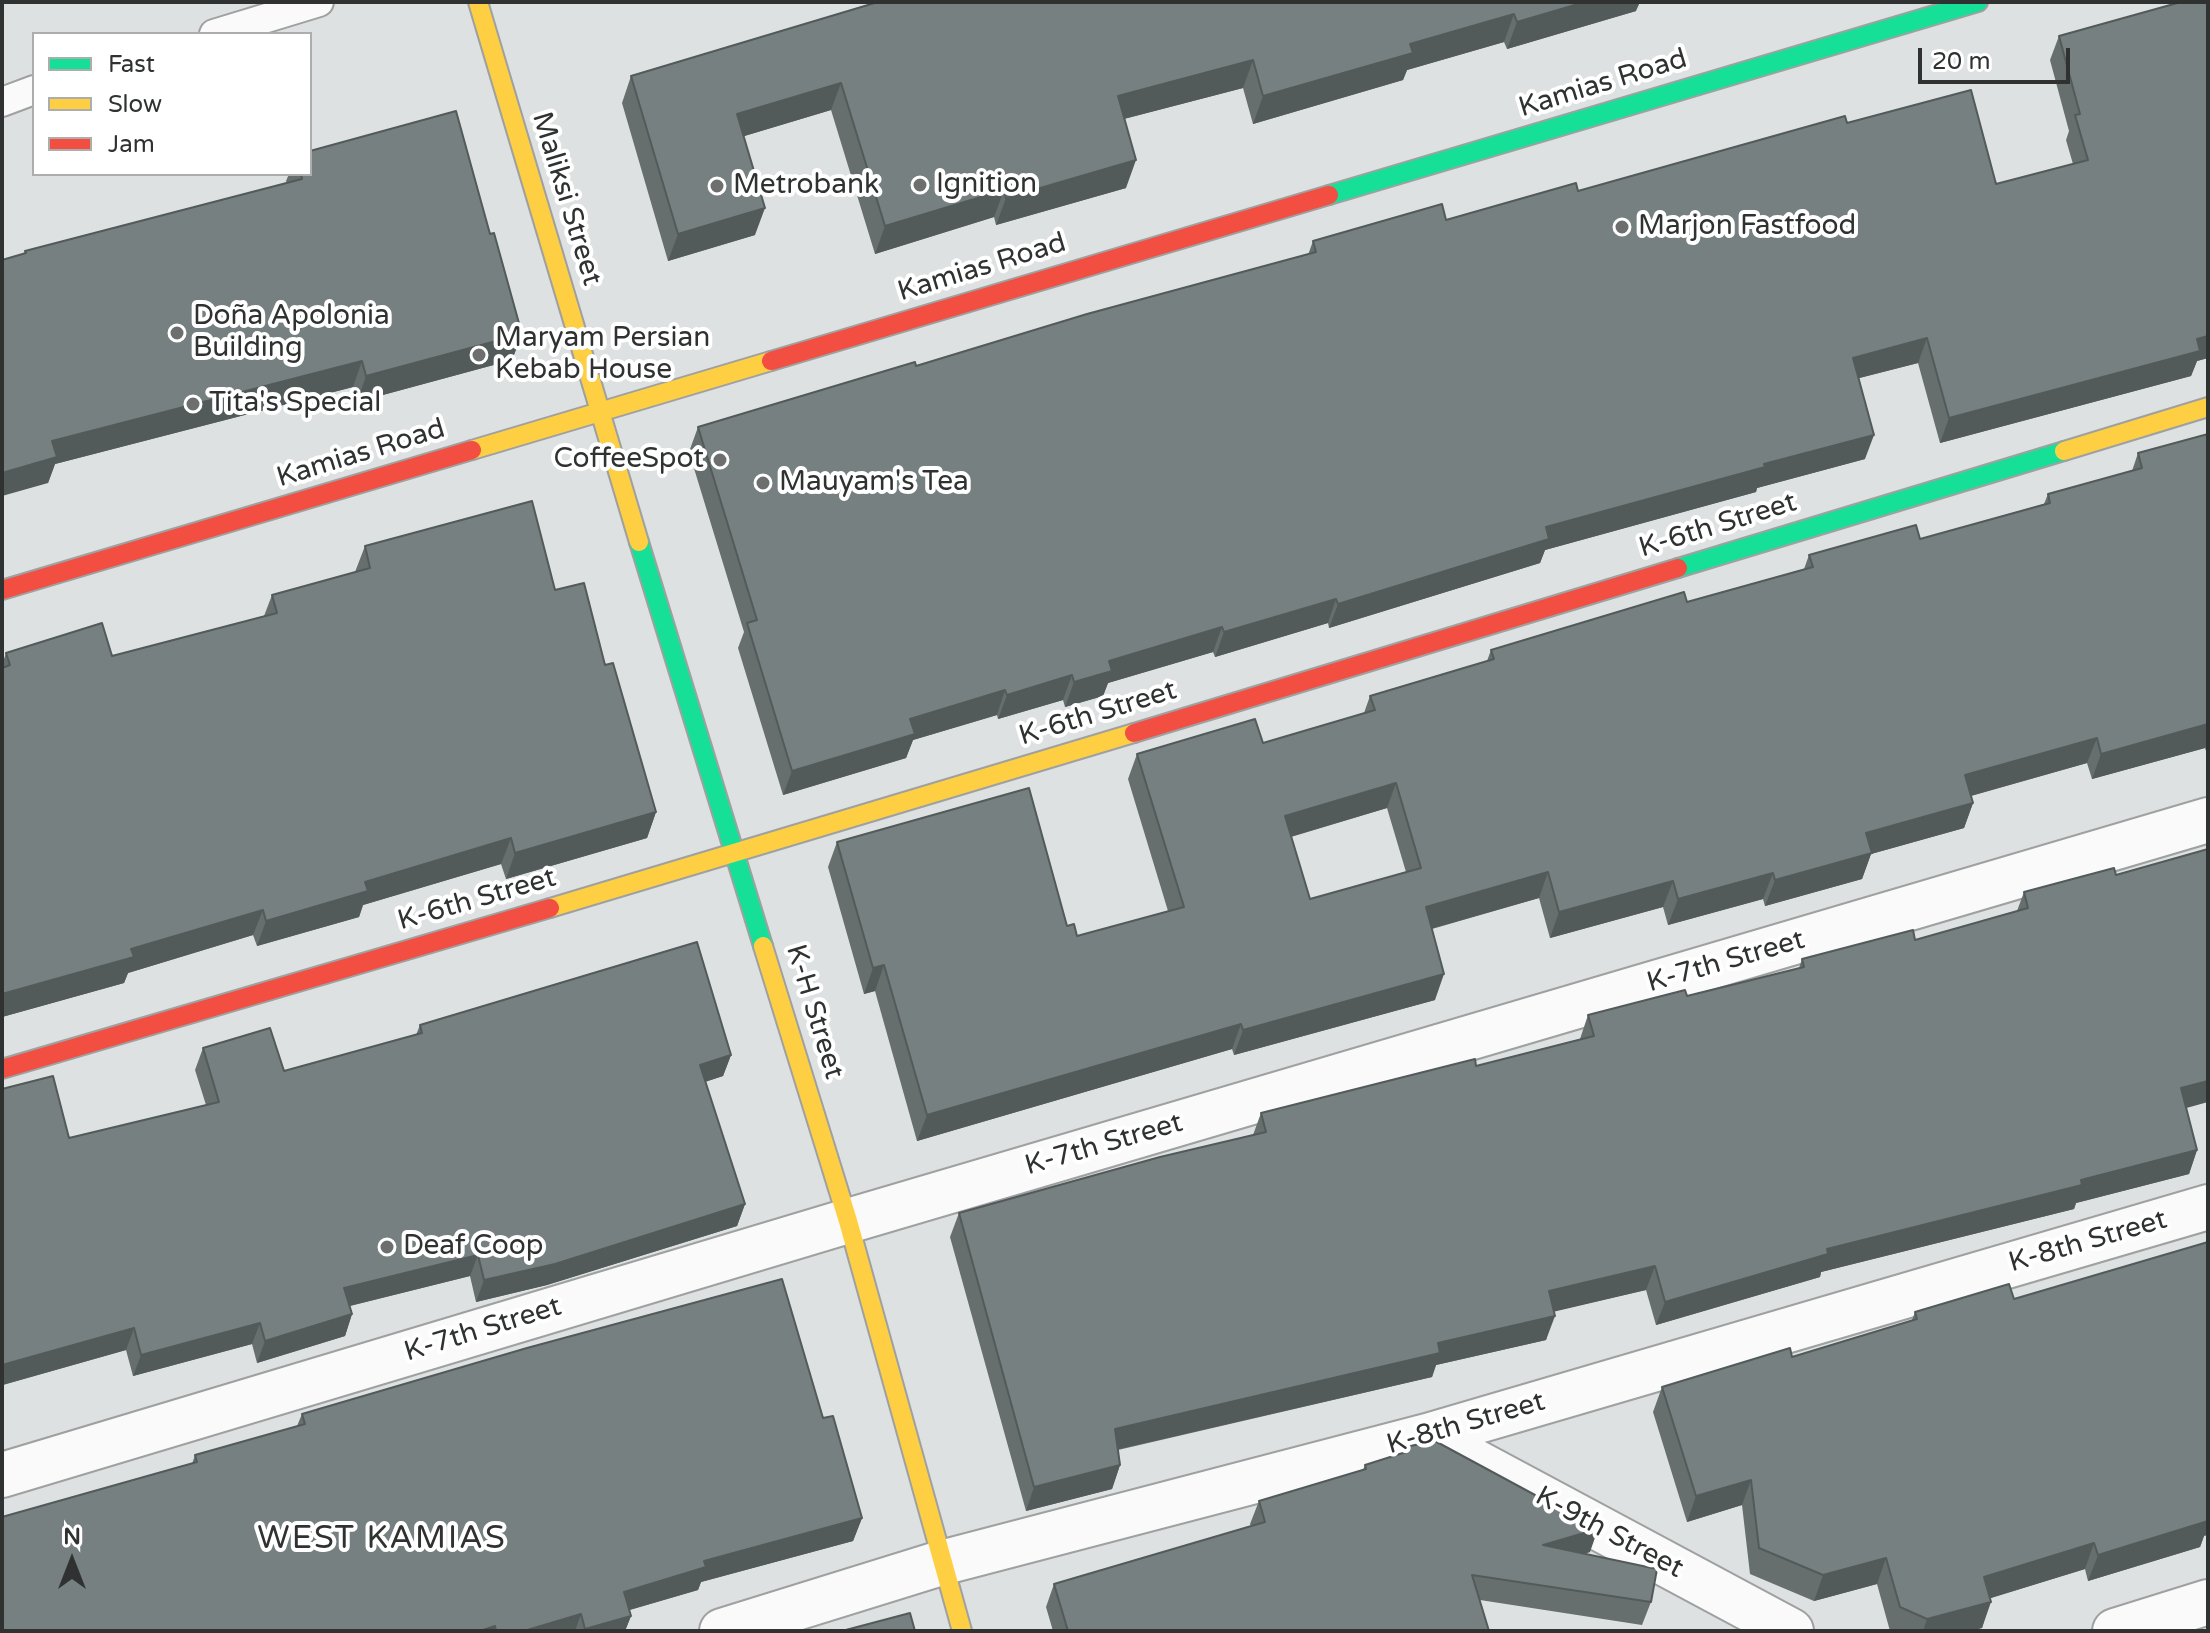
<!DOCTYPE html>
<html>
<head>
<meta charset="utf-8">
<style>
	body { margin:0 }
	#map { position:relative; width:2210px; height:1633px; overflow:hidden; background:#dde1e1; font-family:"Varela Round",sans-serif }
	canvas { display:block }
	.frame { position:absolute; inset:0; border:4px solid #303232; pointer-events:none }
	.legend { position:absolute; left:32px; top:32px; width:280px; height:144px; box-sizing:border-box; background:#fff; border:2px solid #acadad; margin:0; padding:10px 14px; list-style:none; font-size:24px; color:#303232 }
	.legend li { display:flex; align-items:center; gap:16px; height:40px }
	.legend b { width:40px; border:2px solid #acadad }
	.north { position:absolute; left:32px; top:1521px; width:80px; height:80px; -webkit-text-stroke:6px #fff; paint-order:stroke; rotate:0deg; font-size:22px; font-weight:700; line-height:32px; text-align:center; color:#303232 }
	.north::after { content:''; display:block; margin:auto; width:28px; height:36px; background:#303232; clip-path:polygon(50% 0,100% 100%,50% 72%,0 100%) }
	.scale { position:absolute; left:1918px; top:48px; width:152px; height:36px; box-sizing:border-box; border:4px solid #303232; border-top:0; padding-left:10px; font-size:24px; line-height:28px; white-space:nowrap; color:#303232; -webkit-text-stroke:6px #fff; paint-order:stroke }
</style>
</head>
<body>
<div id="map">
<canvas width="2210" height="1633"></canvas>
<div class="frame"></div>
<ul class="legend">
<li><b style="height:10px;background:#16e098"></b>Fast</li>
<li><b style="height:10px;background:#ffcf43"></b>Slow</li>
<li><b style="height:10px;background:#f24e42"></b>Jam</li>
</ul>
<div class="north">N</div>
<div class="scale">20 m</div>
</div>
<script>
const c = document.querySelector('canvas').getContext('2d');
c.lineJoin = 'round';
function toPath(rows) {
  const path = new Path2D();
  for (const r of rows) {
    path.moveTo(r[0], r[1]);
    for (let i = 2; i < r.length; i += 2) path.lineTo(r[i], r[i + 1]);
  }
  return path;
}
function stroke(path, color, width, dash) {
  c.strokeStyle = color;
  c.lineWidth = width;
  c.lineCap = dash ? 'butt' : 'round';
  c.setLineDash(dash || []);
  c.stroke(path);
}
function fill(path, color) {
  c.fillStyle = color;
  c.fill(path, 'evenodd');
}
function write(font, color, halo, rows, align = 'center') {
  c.font = font + ' "Varela Round",sans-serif';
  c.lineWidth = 8;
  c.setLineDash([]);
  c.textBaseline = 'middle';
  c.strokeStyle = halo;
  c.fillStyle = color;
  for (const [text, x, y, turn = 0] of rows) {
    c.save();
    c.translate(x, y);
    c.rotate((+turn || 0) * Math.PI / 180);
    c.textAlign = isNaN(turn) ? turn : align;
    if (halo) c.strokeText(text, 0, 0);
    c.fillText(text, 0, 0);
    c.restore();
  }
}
const lane = toPath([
	[214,34,319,2],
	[2,102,34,90]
]);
const street = toPath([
	[1427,1436,1791,1631],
	[2,1475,848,1221,2208,820],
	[722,1631,941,1563,1427,1436,2208,1207],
	[2115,1631,2208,1602]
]);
const fast = toPath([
	[1329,195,1978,2],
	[639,542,763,946],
	[1678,568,2064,451]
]);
const slow = toPath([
	[478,2,639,542],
	[472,450,771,361],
	[2064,451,2208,407],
	[550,908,1134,733],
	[763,946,848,1221,962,1631]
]);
const jam = toPath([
	[771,361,1329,195],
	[2,590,472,450],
	[1134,733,1678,568],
	[2,1069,550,908]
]);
stroke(lane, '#9fa1a1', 32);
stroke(street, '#9fa1a1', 48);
stroke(fast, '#9fa1a1', 22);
stroke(slow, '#9fa1a1', 22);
stroke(jam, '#9fa1a1', 22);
stroke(lane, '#fafafa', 28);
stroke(street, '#fafafa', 44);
stroke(fast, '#16e098', 18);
stroke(slow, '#ffcf43', 18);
stroke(jam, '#f24e42', 18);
fill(toPath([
	[878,2,1636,11,1507,49,1504,42,1407,70,1403,80,1253,124,1243,88,1124,119,1126,188,996,225,994,217,875,254,831,110,744,136,755,235,668,261,622,103,631,76],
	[2208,2,2208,358,2197,361,2191,376,1940,443,1918,363,1859,378,1865,459,1757,488,1756,492,1545,550,1540,563,1329,628,1328,623,1215,657,1213,652,1108,683,1103,696,1065,707,1063,700,998,719,997,715,913,740,906,758,783,795,738,648,744,632,689,452,698,427,1308,255,1313,241,1446,220,1578,191,1847,123,1996,184,2073,164,2066,140,2069,131,2050,60,2059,36],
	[289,174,310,174,490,234,522,334,512,360,357,402,353,387,55,464,48,483,24,254,25,251,287,183,286,181],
	[2208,434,2208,757,2205,748,2092,779,2087,763,1971,796,1973,803,1964,828,1871,854,1862,879,1765,906,1763,899,1668,925,1663,907,1550,938,1539,898,1432,929,1435,1000,1234,1055,1232,1049,917,1141,875,991,864,994,828,867,837,842,1067,926,1077,936,1168,911,1128,779,1137,754,1263,743,1364,713,1370,696,1487,661,1491,650,1687,602,1804,569,1809,555,1920,539,2044,504,2048,494,2132,471,2138,453],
	[1387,808,1406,872,1310,899,1291,837],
	[365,546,555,590,605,665,656,812,647,838,506,879,501,864,363,905,359,917,257,946,253,935,128,973,124,983,2,1017,2,665,6,653,112,656,264,616,272,595,355,572],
	[2024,892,2186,1108,2197,1150,2189,1174,2076,1203,2074,1209,1821,1272,1820,1277,1656,1325,1646,1290,1554,1311,1546,1340,1436,1365,1432,1377,1118,1450,1120,1465,1112,1489,1026,1511,950,1237,959,1213,1253,1135,1261,1113,1476,1066,1580,1039,1588,1015,1687,996,1799,968,1802,959,1915,940,2017,911],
	[420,1025,731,1055,723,1076,705,1082,745,1204,737,1226,547,1285,476,1302,470,1276,350,1306,352,1314,345,1336,257,1363,252,1344,133,1376,126,1350,3,1385,2,1089,69,1138,206,1105,195,1070,203,1048,284,1071,416,1035],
	[2014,1299,2204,1536,2200,1547,2088,1581,2085,1569,1990,1598,1982,1628,1969,1631,1890,1631,1877,1584,1814,1601,1750,1574,1742,1505,1687,1522,1653,1412,1662,1387,1792,1357,1912,1320,1915,1312],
	[302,1414,823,1418,862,1518,853,1541,701,1582,698,1590,629,1610,631,1616,625,1631,2,1631,192,1464,195,1455,297,1426],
	[1405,1447,1590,1552,1582,1554,1651,1602,1642,1625,1480,1600,1489,1631,1053,1631,1046,1607,1054,1584,1251,1526,1250,1524,1259,1501,1363,1470,1365,1465,1403,1453]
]), '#666e6e');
fill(toPath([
	[1585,2,1640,2,1636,11,1507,49,1517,22],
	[1514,14,1504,42,1407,70,1403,80,1253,124,1263,96,1410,44],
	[1253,60,1243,88,1108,123,1118,96],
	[841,83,831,110,728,141,737,114],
	[1136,160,1126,188,996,225,1006,198],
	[1004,190,994,217,875,254,885,226],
	[765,208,755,235,668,261,678,234],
	[522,334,512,360,357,402,366,376],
	[2208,336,2208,358,2197,361,2191,376,1940,443,1949,418],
	[1927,338,1918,363,1844,382,1853,358],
	[362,361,353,387,55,464,48,483,2,496,2,473,52,441],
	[1874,435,1865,459,1757,488,1756,492,1545,550,1540,563,1329,628,1338,604,1546,527,1764,464],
	[1336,599,1328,623,1215,657,1224,632],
	[1222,627,1213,652,1108,683,1103,696,1065,707,1074,682,1109,661],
	[1072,675,1063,700,998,719,1007,695],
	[1005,690,997,715,913,740,906,758,783,795,792,771,910,719],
	[2208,724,2208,740,2205,748,2092,779,2101,754],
	[2097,738,2087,763,1956,800,1965,775],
	[1396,783,1387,808,1276,841,1285,816],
	[1973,803,1964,828,1871,854,1862,879,1765,906,1775,880,1866,833],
	[656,812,647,838,506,879,515,853],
	[511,838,501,864,363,905,359,917,257,946,266,921,365,882],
	[1548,872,1539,898,1416,933,1426,907],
	[1773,873,1763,899,1668,925,1678,899],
	[1673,881,1663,907,1550,938,1559,912],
	[263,910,253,935,128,973,124,983,2,1017,2,994,131,949],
	[884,965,875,991,864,994,873,968],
	[1444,974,1435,1000,1234,1055,1243,1030],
	[1241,1024,1232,1049,917,1141,927,1115],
	[731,1055,723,1076,692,1086,700,1065],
	[2208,1081,2208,1102,2172,1112,2181,1088],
	[2197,1150,2189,1174,2076,1203,2074,1209,1821,1272,1820,1277,1656,1325,1665,1302,1827,1249,2081,1180],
	[745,1204,737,1226,547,1285,476,1302,484,1280],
	[478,1255,470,1276,337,1309,344,1288],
	[1655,1266,1646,1290,1540,1315,1549,1291],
	[352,1314,345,1336,257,1363,265,1341],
	[1555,1316,1546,1340,1436,1365,1432,1377,1106,1452,1115,1429,1438,1343],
	[260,1323,252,1344,133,1376,141,1355],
	[134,1328,126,1350,2,1385,2,1365],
	[1120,1465,1112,1489,1026,1511,1034,1487],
	[1751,1480,1742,1505,1687,1522,1696,1496],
	[2208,1512,2208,1535,2204,1536,2200,1547,2088,1581,2098,1555],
	[862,1518,853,1541,701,1582,698,1590,616,1614,624,1592,704,1561],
	[1598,1529,1590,1552,1534,1569,1543,1545],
	[2094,1543,2085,1569,1975,1603,1984,1577],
	[1886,1558,1877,1584,1814,1601,1823,1575],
	[1991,1602,1982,1628,1969,1631,1923,1631,1927,1619],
	[581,1614,575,1631,524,1631],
	[631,1616,625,1631,584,1631,585,1629],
	[495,1626,493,1631,480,1631]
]), '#535a5a');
const building = toPath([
	[878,2,1585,2,1517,22,1514,14,1410,44,1413,53,1263,96,1253,60,1118,96,1136,160,1006,198,1004,190,885,226,841,83,737,114,765,208,678,234,631,76,878,2],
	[2181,2,2208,2,2208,336,2197,339,2200,351,1949,418,1927,338,1853,358,1874,435,1764,464,1765,467,1546,527,1549,539,1338,604,1336,599,1224,632,1222,627,1109,661,1112,671,1074,682,1072,675,1007,695,1005,690,910,719,915,734,792,771,747,623,757,620,698,427,915,362,916,366,1087,314,1316,252,1313,241,1442,204,1446,220,1576,183,1578,191,1845,116,1847,123,1971,90,1996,184,2088,160,2075,115,2080,114,2059,36,2181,2],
	[456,111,490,234,494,233,522,334,366,376,362,361,52,441,57,457,2,473,2,260,26,253,25,251,302,179,301,174,310,174,310,151,456,111],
	[2208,434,2208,724,2101,754,2097,738,1965,775,1973,803,1866,833,1872,853,1775,880,1773,873,1678,899,1673,881,1559,912,1548,872,1426,907,1444,974,1243,1030,1241,1024,927,1115,884,965,873,968,837,842,1029,788,1067,926,1074,924,1077,936,1184,907,1137,754,1255,719,1263,743,1375,710,1370,696,1494,659,1491,650,1684,592,1687,602,1813,567,1809,555,1916,525,1920,539,2050,503,2048,494,2142,468,2138,453,2208,434],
	[1396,783,1421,868,1310,899,1285,816,1396,783],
	[532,501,555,590,584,583,605,665,613,663,656,812,515,853,511,838,365,882,368,891,266,921,263,910,131,949,134,957,2,994,2,668,10,665,6,653,102,623,112,656,277,613,272,595,370,568,365,546,532,501],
	[2208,849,2208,1081,2181,1088,2197,1150,2081,1180,2082,1185,1827,1249,1828,1254,1665,1302,1655,1266,1549,1291,1555,1316,1438,1343,1440,1353,1115,1429,1120,1465,1034,1487,959,1213,1160,1157,1266,1132,1261,1113,1475,1059,1476,1066,1594,1036,1588,1015,1685,990,1687,996,1804,967,1802,959,1913,930,1915,940,2028,908,2024,892,2114,868,2116,875,2208,849],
	[697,942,731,1055,700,1065,745,1204,555,1264,484,1280,478,1255,344,1288,352,1314,265,1341,260,1323,141,1355,134,1328,2,1365,2,1089,53,1076,69,1138,219,1102,203,1048,270,1028,284,1071,422,1033,420,1025,697,942],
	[2208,1242,2208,1512,2207,1512,2208,1521,2098,1555,2094,1543,1984,1577,1991,1602,1927,1619,1900,1607,1886,1558,1823,1575,1759,1548,1751,1480,1696,1496,1662,1387,1790,1348,1792,1357,1917,1319,1915,1312,2009,1284,2014,1299,2208,1242],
	[782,1279,823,1418,833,1416,862,1518,704,1561,706,1567,624,1592,631,1616,585,1629,581,1614,524,1631,496,1631,495,1626,480,1631,2,1631,2,1517,197,1462,195,1455,305,1424,302,1414,527,1348,782,1279],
	[1435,1441,1598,1529,1543,1545,1657,1569,1651,1602,1472,1575,1489,1631,1068,1631,1054,1584,1265,1522,1259,1501,1366,1469,1365,1465,1406,1452,1405,1447,1435,1441],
	[910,1613,915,1631,842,1631,910,1613]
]);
fill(building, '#778080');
stroke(building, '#535a5a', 2);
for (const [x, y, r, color] of [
	[920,185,8,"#6d6f6f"],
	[717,186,8,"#6d6f6f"],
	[1622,227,8,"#6d6f6f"],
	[177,333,8,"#6d6f6f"],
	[479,355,8,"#6d6f6f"],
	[193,404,8,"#6d6f6f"],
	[720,460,8,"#6d6f6f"],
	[763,483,8,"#6d6f6f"],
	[387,1247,8,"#6d6f6f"]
]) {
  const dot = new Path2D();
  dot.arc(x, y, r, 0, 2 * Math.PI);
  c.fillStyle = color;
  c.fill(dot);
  stroke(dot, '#fff', 3);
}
write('28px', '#303232', '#fff', [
	["Kamias Road",1603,84,-17],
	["Maliksi Street",566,199,73],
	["Kamias Road",982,268,-17],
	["Kamias Road",361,454,-17],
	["K-6th Street",1718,526,-17],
	["K-6th Street",1098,714,-17],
	["K-6th Street",477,900,-16],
	["K-7th Street",1726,962,-16],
	["K-H Street",814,1012,73],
	["K-7th Street",1104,1145,-16],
	["K-8th Street",2088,1242,-16],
	["K-7th Street",483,1330,-17],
	["K-8th Street",1466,1424,-16],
	["K-9th Street",1609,1533,28]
]);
write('28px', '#303232', '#fff', [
	["Ignition",936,185],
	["Metrobank",733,186],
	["Marjon Fastfood",1638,227],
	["Doña Apolonia",193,317],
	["Building",193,349],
	["Maryam Persian",495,339],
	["Kebab House",495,371],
	["Tita's Special",209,404],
	["CoffeeSpot",704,460,"right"],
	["Mauyam's Tea",779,483],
	["Deaf Coop",403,1247]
], 'left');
c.letterSpacing = '2px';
write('32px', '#303232', '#fff', [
	["WEST KAMIAS",382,1540]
]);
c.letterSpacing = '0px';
</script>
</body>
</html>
